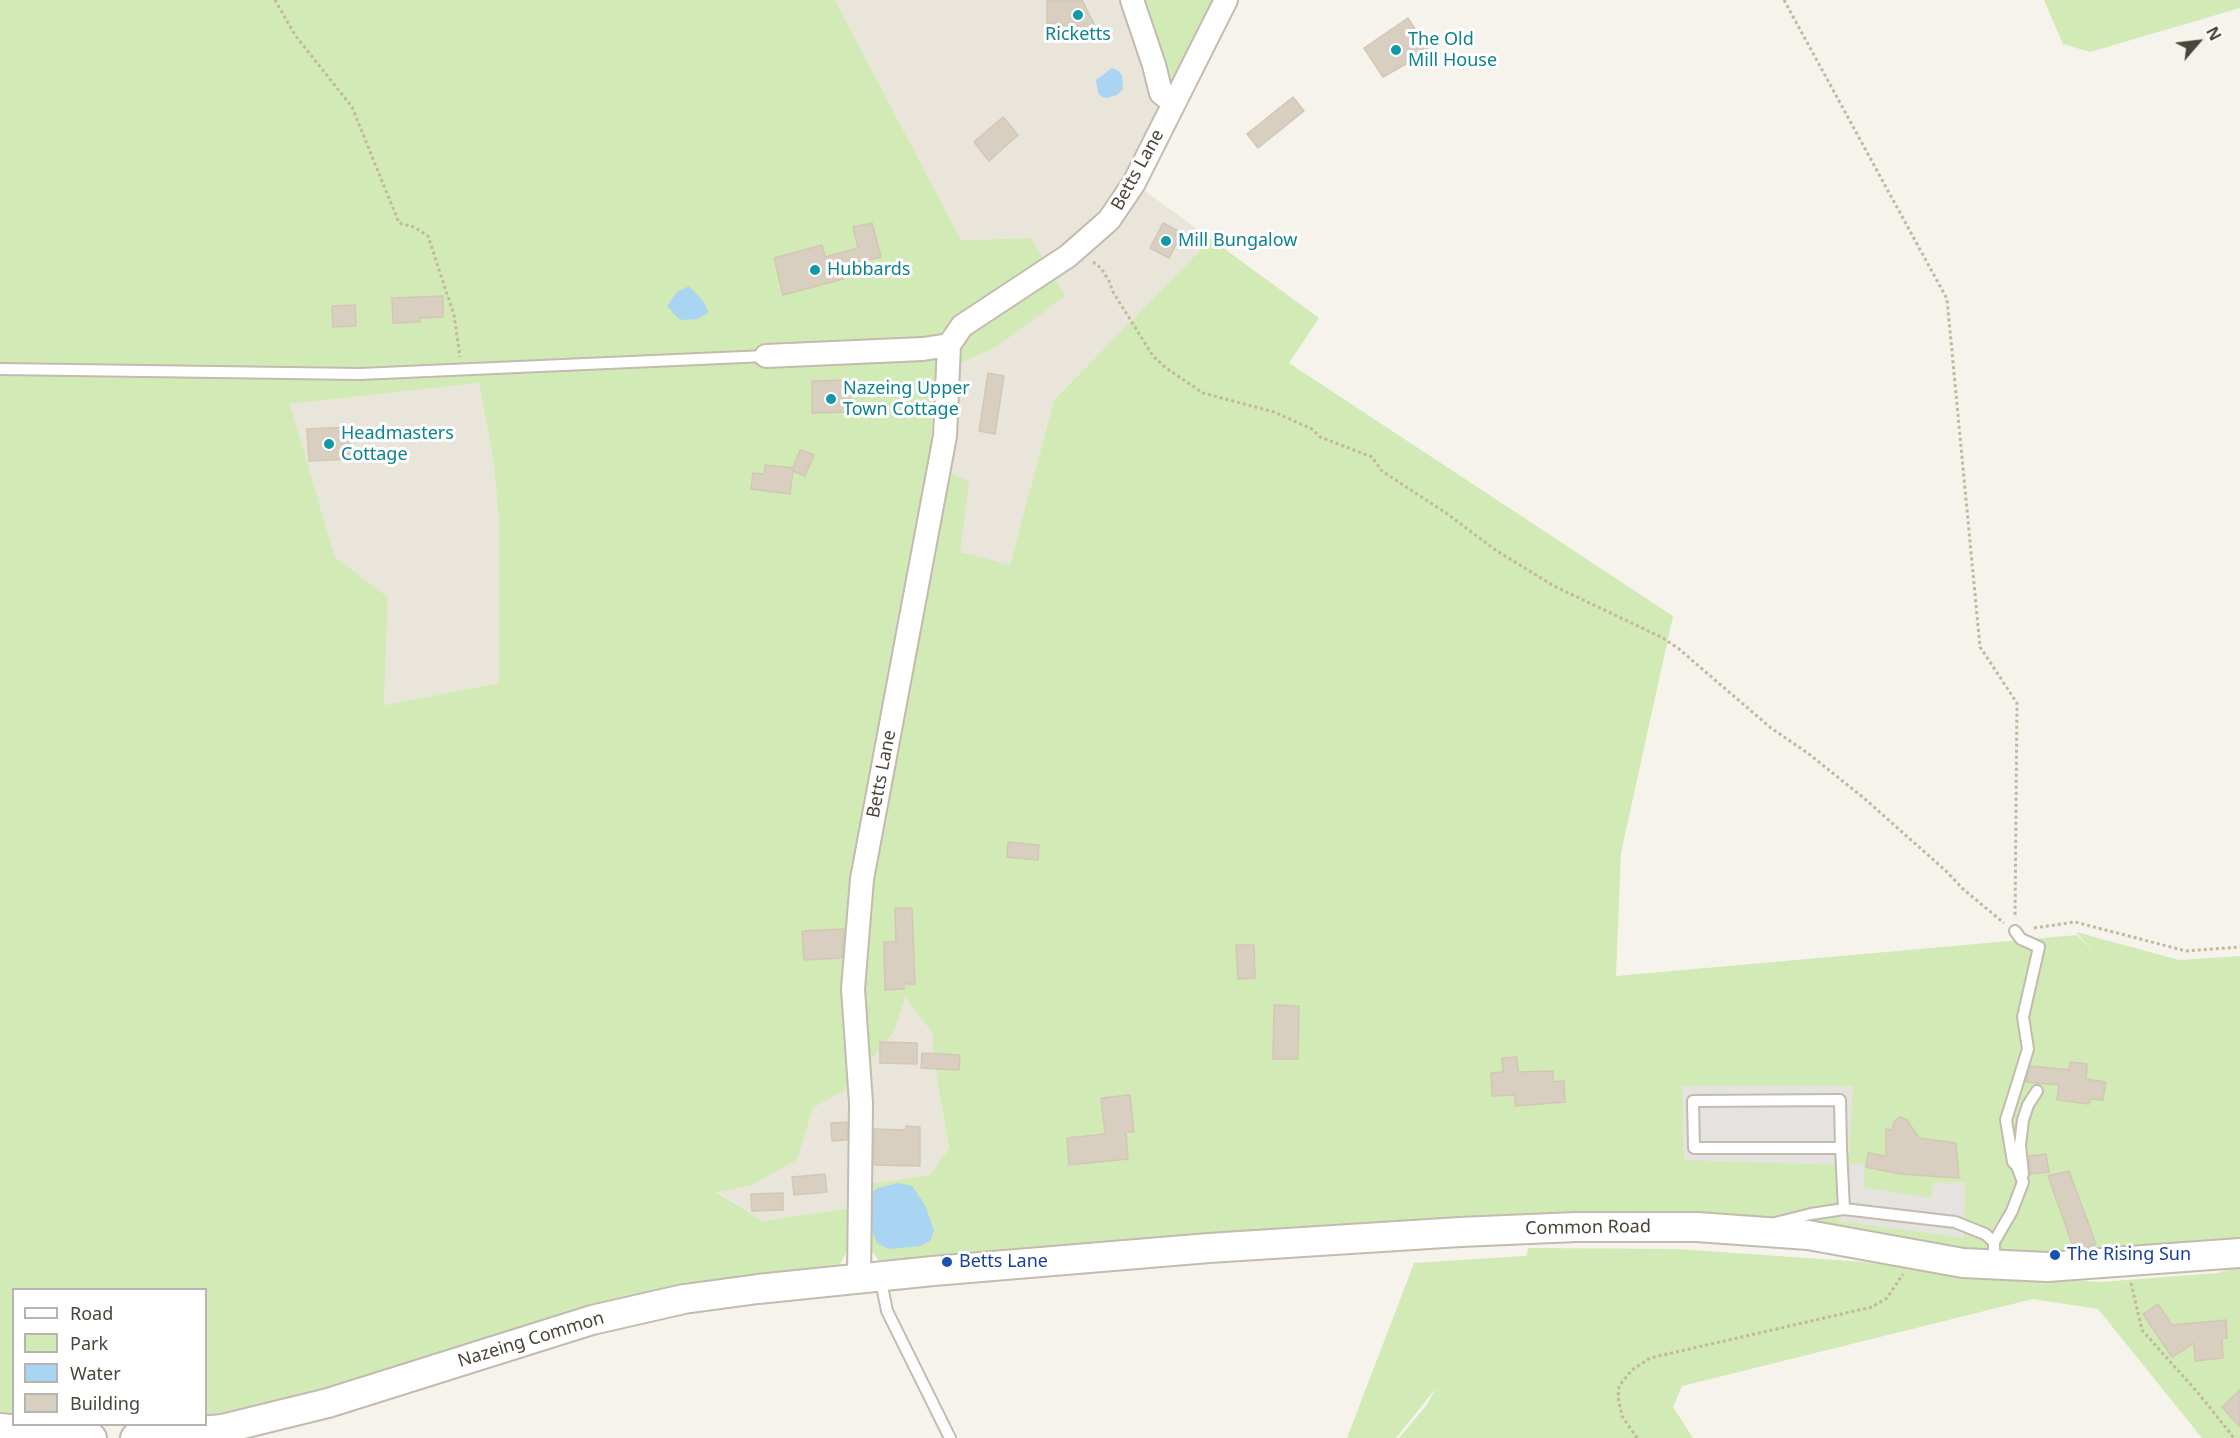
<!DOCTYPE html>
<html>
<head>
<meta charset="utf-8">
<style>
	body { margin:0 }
	#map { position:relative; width:2240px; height:1438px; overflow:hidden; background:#f6f3ec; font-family:"Noto Sans",sans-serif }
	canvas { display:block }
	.legend { position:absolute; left:12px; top:1288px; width:195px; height:138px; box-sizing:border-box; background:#fff; border:2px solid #b7b4b0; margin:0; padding:8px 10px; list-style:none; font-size:18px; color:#4b4439 }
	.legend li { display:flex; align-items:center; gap:12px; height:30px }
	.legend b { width:30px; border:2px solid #b7b4b0 }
	.north { position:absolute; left:2168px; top:12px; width:60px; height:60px; -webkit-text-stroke:4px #fff; paint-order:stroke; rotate:62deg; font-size:16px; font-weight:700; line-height:24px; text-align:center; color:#4b4439 }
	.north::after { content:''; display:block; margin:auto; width:21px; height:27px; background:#4b4439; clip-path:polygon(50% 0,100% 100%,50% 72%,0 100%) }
</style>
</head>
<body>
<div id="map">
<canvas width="2240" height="1438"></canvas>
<ul class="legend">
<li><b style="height:8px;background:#fff"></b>Road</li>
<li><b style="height:16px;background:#d2eab5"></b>Park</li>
<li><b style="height:16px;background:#a9d4f2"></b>Water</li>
<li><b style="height:16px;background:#d8cfc1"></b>Building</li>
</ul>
<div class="north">N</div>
</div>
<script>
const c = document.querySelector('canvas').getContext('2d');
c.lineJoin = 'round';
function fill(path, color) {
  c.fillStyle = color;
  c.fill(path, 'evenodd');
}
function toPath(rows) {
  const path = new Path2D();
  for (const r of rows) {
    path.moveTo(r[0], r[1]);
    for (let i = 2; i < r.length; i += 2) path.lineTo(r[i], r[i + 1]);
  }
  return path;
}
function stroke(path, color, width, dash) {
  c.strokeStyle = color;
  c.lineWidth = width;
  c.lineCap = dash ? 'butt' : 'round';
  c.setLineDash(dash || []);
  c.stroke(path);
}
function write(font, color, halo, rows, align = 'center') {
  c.font = font + ' "Noto Sans",sans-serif';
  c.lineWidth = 6;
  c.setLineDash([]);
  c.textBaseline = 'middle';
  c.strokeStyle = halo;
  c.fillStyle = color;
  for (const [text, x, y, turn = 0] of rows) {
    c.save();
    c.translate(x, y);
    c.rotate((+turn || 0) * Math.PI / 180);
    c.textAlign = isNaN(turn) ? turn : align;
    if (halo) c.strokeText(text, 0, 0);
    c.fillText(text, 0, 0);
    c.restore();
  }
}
fill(toPath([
	[835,0,1123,0,1138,41,1163,121,1134,183,1211,239,1054,400,1010,566,960,552,930,461,935,375,996,347,1031,238,961,240],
	[479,383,494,465,499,523,499,683,384,705,388,597,335,557,290,404],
	[905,996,933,1034,933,1056,949,1148,930,1175,869,1184,869,1205,763,1221,716,1191,747,1187,797,1160,813,1108,846,1090,894,1032]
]), '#eae5da');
fill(toPath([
	[0,0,835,0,961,240,1031,238,1065,296,996,347,935,375,930,461,969,482,960,552,1010,565,1054,400,1211,239,1319,318,1289,363,1673,616,1621,853,1616,976,2077,935,2095,953,2076,932,2179,960,2240,956,2240,1245,2146,1254,1970,1253,1838,1233,881,1263,870,1249,868,1184,930,1175,949,1148,933,1056,933,1034,905,997,894,1032,846,1090,813,1108,797,1160,750,1186,716,1192,763,1221,849,1208,849,1248,840,1264,833,1269,557,1318,294,1397,206,1416,206,1290,14,1290,13,1418,0,1416],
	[479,383,494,465,499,523,499,683,384,705,388,597,335,557,290,404],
	[1123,0,1226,0,1163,121,1138,41],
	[2044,0,2240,0,2240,8,2090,52,2063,44],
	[1528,1248,1678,1249,1864,1262,1961,1275,2101,1282,2218,1273,2240,1266,2240,1438,2202,1438,2098,1309,2033,1299,1682,1386,1673,1407,1693,1438,1399,1438,1426,1406,1436,1388,1396,1438,1347,1438,1414,1263,1524,1256,1527,1255]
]), '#d2eab5');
fill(toPath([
	[1682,1086,1853,1086,1848,1164,1864,1165,1864,1188,1931,1198,1933,1183,1965,1182,1964,1238,1839,1221,1839,1165,1684,1160]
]), '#e5e3e0');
fill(toPath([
	[1112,68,1119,71,1122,76,1123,89,1117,95,1107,98,1102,97,1098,93,1096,80],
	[689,286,703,301,709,312,698,319,683,320,679,319,667,306,677,292],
	[899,1183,912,1186,925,1205,934,1230,930,1241,921,1246,889,1249,877,1243,872,1231,872,1193,877,1188]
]), '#a9d4f2');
const building = toPath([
	[1047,0,1082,0,1095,26,1067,40,1059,24,1047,24,1047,0],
	[1408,18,1429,51,1383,77,1364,48,1408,18],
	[1293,97,1304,111,1258,148,1247,134,1293,97],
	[1003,117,1018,135,989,161,974,142,1003,117],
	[872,223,881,257,840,267,843,279,783,295,774,258,822,245,825,257,858,248,853,227,872,223],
	[1163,223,1182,233,1169,258,1150,248,1163,223],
	[443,296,443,317,420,318,420,322,393,323,392,298,443,296],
	[355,305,356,326,333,327,332,306,355,305],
	[988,373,1004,376,995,434,979,431,988,373],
	[850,380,851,412,812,413,812,381,850,380],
	[348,427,350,459,309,461,307,429,348,427],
	[800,450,814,455,805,476,793,471,790,494,751,489,753,473,764,474,765,465,793,468,800,450],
	[1008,842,1039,845,1038,860,1007,857,1008,842],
	[895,908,912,908,915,984,904,984,904,989,885,990,884,942,896,942,895,908],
	[844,929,842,958,804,960,802,931,844,929],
	[1236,945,1254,945,1255,978,1238,979,1236,945],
	[1274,1005,1299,1006,1298,1059,1273,1059,1274,1005],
	[880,1042,917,1043,917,1064,880,1063,880,1042],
	[922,1053,960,1055,959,1070,921,1068,922,1053],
	[1517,1057,1518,1072,1553,1071,1553,1082,1564,1081,1565,1102,1515,1106,1515,1095,1492,1096,1491,1073,1503,1072,1502,1058,1517,1057],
	[2070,1062,2087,1064,2086,1079,2106,1082,2103,1100,2090,1099,2089,1104,2057,1100,2059,1085,2026,1082,2030,1066,2069,1070,2070,1062],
	[1130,1095,1134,1132,1126,1132,1128,1159,1069,1165,1067,1138,1105,1134,1101,1098,1130,1095],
	[1900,1117,1907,1120,1919,1138,1956,1143,1959,1178,1900,1174,1866,1167,1868,1153,1886,1156,1886,1129,1892,1130,1894,1122,1900,1117],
	[847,1122,847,1140,832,1141,831,1123,847,1122],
	[906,1126,920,1127,920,1166,874,1165,874,1129,906,1130,906,1126],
	[2046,1154,2049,1172,2030,1174,2029,1156,2046,1154],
	[2069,1171,2096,1244,2085,1248,2074,1249,2048,1176,2069,1171],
	[825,1174,827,1192,794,1195,792,1177,825,1174],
	[783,1193,783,1210,752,1211,751,1194,783,1193],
	[2158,1304,2172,1325,2226,1320,2227,1338,2222,1339,2223,1358,2195,1361,2194,1343,2172,1357,2143,1314,2158,1304],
	[2240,1390,2240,1427,2222,1407,2240,1390]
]);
fill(building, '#d8cfc1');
stroke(building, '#d3c7b4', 1.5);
const service = toPath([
	[0,369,360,374,766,356],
	[1841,1148,1840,1100,1693,1101,1694,1148,1841,1148,1844,1209,1955,1222,1985,1234,1994,1242],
	[2023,1174,2020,1145,2023,1120,2028,1105,2037,1091],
	[1775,1223,1811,1214,1844,1209],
	[1994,1264,1994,1242,2012,1211,2023,1182,2017,1166,2013,1162,2006,1120,2028,1049,2023,1017,2039,947,2021,939,2015,931],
	[880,1276,887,1311,950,1438]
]);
const minor = toPath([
	[1132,0,1154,65,1161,93,1174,103],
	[766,356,923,349,949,345],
	[859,1278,861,1103,853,989,862,879,945,436,949,345,962,326,1068,256,1109,220,1134,183,1226,0]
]);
const tertiary = toPath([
	[0,1428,92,1438],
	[135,1438,222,1429,328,1403,592,1320,684,1299,758,1289,933,1271,1209,1248,1460,1232,1576,1227,1697,1227,1808,1235,1963,1263,2047,1267,2240,1253]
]);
stroke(service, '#c2bbae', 14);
stroke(minor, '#c2bbae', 26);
stroke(tertiary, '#c2bbae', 32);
stroke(toPath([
	[275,0,295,35,352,107,399,223,414,227,428,236,454,315,460,357],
	[1784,0,1947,299,1980,647,2017,703,2015,918],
	[1093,262,1101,268,1109,281,1113,292,1153,356,1166,368,1203,393,1274,412,1312,429,1320,437,1372,457,1382,471,1446,513,1497,551,1554,586,1663,638,1679,649,1771,728,1809,754,1865,799,1946,871,1963,889,2004,923],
	[2034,928,2075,922,2186,951,2240,947],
	[2131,1283,2142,1330,2199,1394,2234,1438],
	[1637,1438,1622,1416,1618,1397,1619,1386,1632,1370,1650,1358,1872,1307,1887,1298,1903,1274]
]), '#c4b79f', 3, [3, 3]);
stroke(service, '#fff', 10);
stroke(minor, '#fff', 22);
stroke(tertiary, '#fff', 28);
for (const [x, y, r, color] of [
	[1078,15,6,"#0f9aa8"],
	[1396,50,6,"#0f9aa8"],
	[1166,241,6,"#0f9aa8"],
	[815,270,6,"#0f9aa8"],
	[831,399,6,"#0f9aa8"],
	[329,444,6,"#0f9aa8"],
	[2055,1255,6,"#1a4fb4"],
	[947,1262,6,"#1a4fb4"]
]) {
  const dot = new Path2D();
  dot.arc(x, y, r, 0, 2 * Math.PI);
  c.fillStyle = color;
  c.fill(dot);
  stroke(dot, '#fff', 2);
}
write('18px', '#0d838f', '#fff', [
	["Ricketts",1078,35,"center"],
	["The Old",1408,40],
	["Mill House",1408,61],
	["Mill Bungalow",1178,241],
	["Hubbards",827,270],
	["Nazeing Upper",843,389],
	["Town Cottage",843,410],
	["Headmasters",341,434],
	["Cottage",341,455]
], 'left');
write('18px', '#4b4439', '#fff', [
	["Betts Lane",1138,170,-61],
	["Betts Lane",882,774,-79],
	["Common Road",1588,1228,-1],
	["Nazeing Common",531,1340,-17]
]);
write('18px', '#164399', '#fff', [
	["The Rising Sun",2067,1255],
	["Betts Lane",959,1262]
], 'left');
</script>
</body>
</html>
